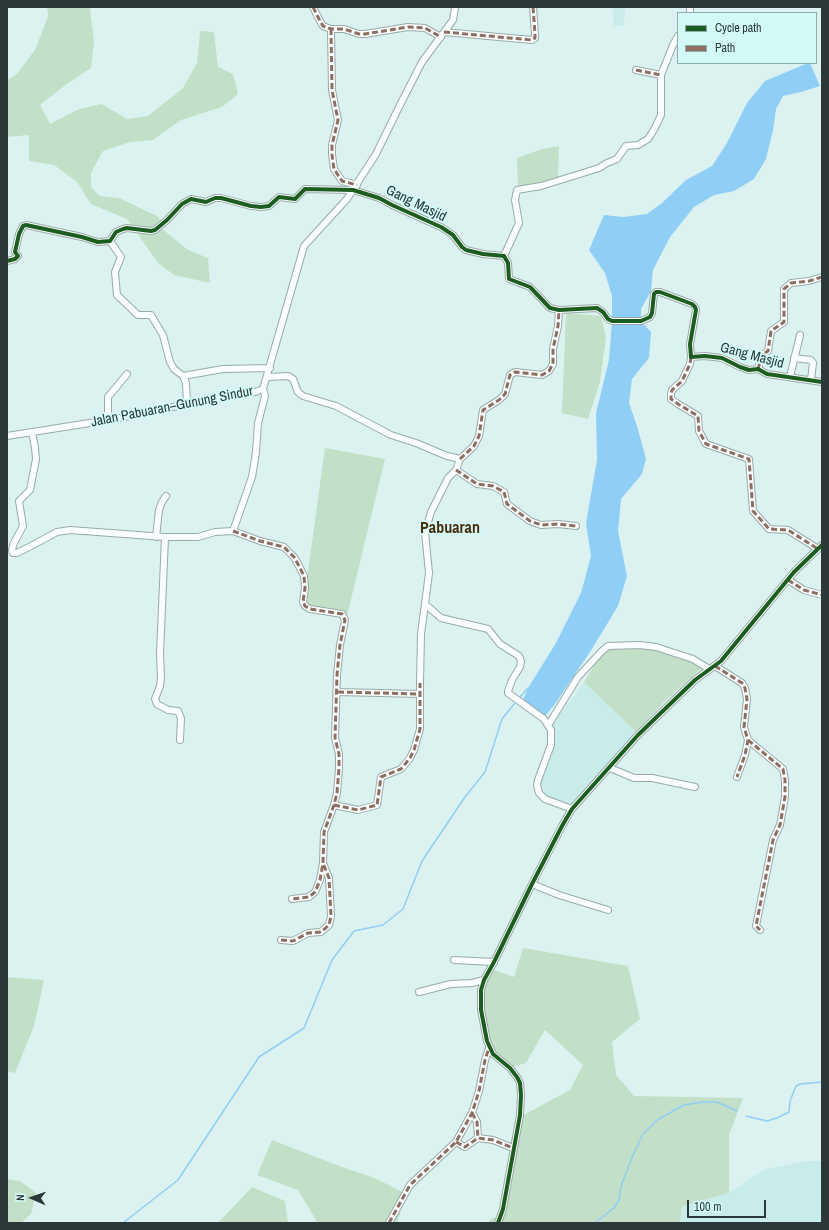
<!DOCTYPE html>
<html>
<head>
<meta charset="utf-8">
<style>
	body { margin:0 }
	#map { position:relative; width:829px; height:1230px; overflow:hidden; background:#dcf2f0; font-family:"Archivo Narrow",sans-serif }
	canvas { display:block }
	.frame { position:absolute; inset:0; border:8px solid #2a3838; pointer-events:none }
	.legend { position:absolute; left:677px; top:12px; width:140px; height:52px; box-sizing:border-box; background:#d4faf8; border:1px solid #90acab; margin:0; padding:5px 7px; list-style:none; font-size:12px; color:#2a3838 }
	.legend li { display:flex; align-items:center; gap:8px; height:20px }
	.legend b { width:20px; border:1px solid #90acab }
	.north { position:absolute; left:12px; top:1178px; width:40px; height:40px; -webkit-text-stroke:3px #d4faf8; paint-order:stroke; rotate:272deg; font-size:11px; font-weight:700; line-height:16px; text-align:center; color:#2a3838 }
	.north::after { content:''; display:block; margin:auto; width:14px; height:18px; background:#2a3838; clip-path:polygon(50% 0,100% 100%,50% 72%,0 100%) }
	.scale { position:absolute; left:687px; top:1200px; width:79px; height:18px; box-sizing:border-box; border:2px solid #2a3838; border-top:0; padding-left:5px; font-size:12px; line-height:14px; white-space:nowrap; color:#2a3838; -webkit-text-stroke:3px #d4faf8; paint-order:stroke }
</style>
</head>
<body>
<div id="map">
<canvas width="829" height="1230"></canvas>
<div class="frame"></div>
<ul class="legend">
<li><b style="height:5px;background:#1b5e20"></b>Cycle path</li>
<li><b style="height:5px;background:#8d6e63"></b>Path</li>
</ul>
<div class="north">N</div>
<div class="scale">100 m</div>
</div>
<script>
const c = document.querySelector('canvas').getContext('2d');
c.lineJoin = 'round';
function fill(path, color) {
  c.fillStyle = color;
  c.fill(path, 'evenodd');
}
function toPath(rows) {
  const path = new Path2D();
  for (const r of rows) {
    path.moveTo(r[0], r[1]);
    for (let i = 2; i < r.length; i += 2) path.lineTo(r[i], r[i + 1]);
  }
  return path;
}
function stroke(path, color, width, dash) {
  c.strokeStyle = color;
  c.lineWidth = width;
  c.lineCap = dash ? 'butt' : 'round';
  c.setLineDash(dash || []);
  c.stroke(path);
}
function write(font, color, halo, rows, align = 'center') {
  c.font = font + ' "Archivo Narrow",sans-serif';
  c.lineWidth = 4;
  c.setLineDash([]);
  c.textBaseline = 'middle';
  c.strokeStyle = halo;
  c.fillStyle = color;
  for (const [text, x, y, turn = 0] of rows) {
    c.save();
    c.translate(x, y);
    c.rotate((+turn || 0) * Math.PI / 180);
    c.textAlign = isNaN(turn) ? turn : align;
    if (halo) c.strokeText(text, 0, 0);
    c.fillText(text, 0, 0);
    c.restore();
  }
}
fill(toPath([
	[613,7,625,7,624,25,614,26],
	[584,682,636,732,572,806,544,794,541,789,540,784,554,744,554,731,552,725],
	[806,1161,822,1161,822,1223,680,1223,681,1206,729,1193,763,1170]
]), '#c8ecea');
fill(toPath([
	[47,7,109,7,90,8,94,41,91,68,64,86,40,105,50,124,79,109,102,104,127,119,148,116,183,88,197,63,200,31,214,32,218,67,233,74,238,94,222,107,181,120,153,140,130,142,103,151,91,173,91,187,100,196,119,198,159,217,161,228,188,250,208,258,210,283,174,275,158,263,127,219,91,204,77,182,54,165,29,161,29,135,7,137,7,80,16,75,35,50,48,16],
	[559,146,558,180,518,189,517,158,542,149],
	[566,313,601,316,606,337,600,382,588,419,562,413],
	[325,448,385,459,347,616,303,608],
	[632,646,661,652,696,664,701,669,665,701,636,732,584,682,599,658,609,649],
	[523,948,628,966,640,1019,612,1042,616,1075,634,1096,743,1098,729,1135,729,1193,682,1206,680,1223,488,1223,491,1219,500,1216,518,1118,570,1090,583,1065,545,1030,526,1063,512,1067,491,1048,479,995,489,968,514,977],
	[7,977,44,980,34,1026,15,1073,7,1071],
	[272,1140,342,1167,375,1178,406,1194,397,1223,317,1222,298,1190,257,1175],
	[7,1179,20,1181,36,1193,31,1214,21,1223,7,1223],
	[252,1187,285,1201,288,1223,218,1223]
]), '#c2e0c8');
fill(toPath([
	[808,63,810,63,820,86,801,92,783,96,776,109,773,130,766,159,754,179,734,191,714,195,694,207,670,237,653,270,651,291,641,309,641,321,651,332,649,358,632,379,629,403,637,426,646,459,642,474,621,499,618,531,627,576,618,606,590,652,555,704,545,716,523,700,528,688,556,643,581,593,591,556,586,523,597,460,596,413,609,360,612,321,612,296,605,273,589,250,604,215,623,217,647,214,662,203,686,180,712,166,727,143,747,103,765,81]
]), '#8fcef5');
stroke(toPath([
	[520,697,528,688],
	[746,1116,767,1121,777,1118,789,1112,790,1101,796,1086,800,1084,822,1082],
	[123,1223,178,1180,259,1057,304,1028,332,960,354,931,383,925,403,909,422,861,465,797,485,772,502,719,515,703],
	[595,1223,614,1208,619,1200,621,1186,633,1155,643,1134,657,1120,684,1105,703,1102,717,1102,737,1111]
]), '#8fcef5', 1.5);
const minor = toPath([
	[313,7,320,21,323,26,331,29,344,29,359,34,365,34,408,27,425,28,441,37],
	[690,13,690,7],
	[331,29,332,90,338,120,332,145,332,155,334,169,342,181,357,185],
	[444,32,532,40,535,38,535,34,533,7],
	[636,70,661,75],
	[110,241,121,257,115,272,117,295,138,315,151,315,163,335,170,362,174,369,183,376,186,383,187,404],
	[504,256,519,223,515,200,517,190,541,186,599,168,607,163,617,159,626,146,638,145,648,139,655,128,661,115,661,75,673,45,678,36],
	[7,261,15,259,18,256,15,252,19,234,23,226,26,225,82,237,98,242,110,241,116,232,123,229,127,228,151,231,155,230,167,220,182,204,191,199,206,202,215,198,221,198,251,206,261,207,269,206,279,197,295,199,305,189,353,190,379,198,392,205,441,227,453,235,462,247,466,250,483,254,504,256,508,263,509,279,530,287,550,308,559,310,597,308,603,312,608,319,612,321,641,321,650,317,652,313,654,294,656,292,660,292,692,304,695,307,696,310,690,344,691,357,705,356,722,358,740,367,749,370,758,369,767,374,822,382],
	[559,310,558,326,553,349,553,364,549,371,542,375,515,372,510,375,505,394,499,400,483,410,479,436,474,446,460,459,456,470,448,478,431,512,425,532,429,573,425,604,441,618,488,629,500,644,519,656,521,661,520,667,512,680,508,691,508,693,544,719,551,730,551,745,538,780,537,785,539,793,545,799,572,809],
	[691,357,690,364,682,381,672,390,671,394,671,399,678,404,698,416,699,431,706,444,749,459,753,511,769,529,788,530,818,549],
	[794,358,811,360,813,363,811,380],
	[758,369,762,355,768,351,771,331,784,322,784,289,791,283,809,281,822,277],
	[183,376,223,369,270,368],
	[267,377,288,376,293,379,298,392,303,396,336,406,391,435,416,443,447,456,460,459],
	[790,377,800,335],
	[109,420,108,411,108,397,127,374],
	[32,432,35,448,36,459,30,490,19,501,23,526,13,545,12,551,13,553,17,553,31,546,57,532,70,530,165,537],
	[7,436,115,419,187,404,255,392,263,389,304,246,347,199,376,154,401,103,422,62,453,20,455,7],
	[456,470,477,484,493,486,504,492,507,504,530,521,541,525,558,524,576,526],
	[233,531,252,477,256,452,258,423,265,396,263,389],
	[156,537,159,510,162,502,166,496],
	[788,580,804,590,822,595],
	[715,666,742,683,745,688,747,699,744,727,748,740,745,755,737,777],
	[338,692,420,694],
	[549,724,578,677,602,651,608,646,640,645,656,647,693,659,709,669],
	[180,740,181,718,178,711,168,710,157,704,155,699,160,686,161,677,160,654,165,537,198,537,215,532,233,531,260,541,284,547,294,557,300,568,304,576,305,588,303,602,305,606,310,609,342,614,345,620,340,645,337,675,335,738,339,754,339,768,337,793,334,805,324,832,323,863,320,880,315,892,309,897,292,899],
	[748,740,783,769,785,780,785,797,780,825,773,840,756,926,760,930],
	[610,768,634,778,652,778,695,787],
	[334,805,358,810,377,805,381,777,401,769,410,758,414,750,420,729,420,683,421,634,425,604],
	[532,884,559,895,608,910],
	[281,940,293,941,308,933,321,932,329,925,331,916,329,878,323,863],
	[454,960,494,962],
	[419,992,451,984,472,983,484,980],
	[472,1113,477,1122,478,1138],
	[456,1142,465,1147,478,1138,493,1140,513,1148],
	[389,1223,410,1185,456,1142,472,1113,479,1091,485,1060,489,1048],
	[498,1223,503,1209,520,1115,521,1095,520,1083,517,1077,510,1068,493,1054,487,1041,481,1010,481,990,484,980,494,962,532,884,562,826,572,809,638,735,695,680,721,661,794,572,822,545]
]);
stroke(minor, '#99aaa9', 8);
stroke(minor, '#fafdfd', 6);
stroke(toPath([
	[313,7,320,21,323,26,331,29,344,29,359,34,365,34,408,27,425,28,441,37],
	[331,29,332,90,338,120,332,145,332,155,334,169,342,181,357,185],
	[444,32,532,40,535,38,535,34,533,7],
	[636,70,661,75],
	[691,357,690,364,682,381,672,390,671,394,671,399,678,404,698,416,699,431,706,444,749,459,753,511,769,529,788,530,818,549],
	[758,369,762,355,768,351,771,331,784,322,784,289,791,283,809,281,822,277],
	[460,459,474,446,479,436,483,410,499,400,505,394,510,375,515,372,542,375,549,371,553,364,553,349,558,326,559,310],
	[456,470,477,484,493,486,504,492,507,504,530,521,541,525,558,524,576,526],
	[233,531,260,541,284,547,294,557,300,568,304,576,305,588,303,602,305,606,310,609,342,614,345,620,340,645,337,675,335,738,339,754,339,768,337,793,334,805,324,832,323,863,320,880,315,892,309,897,292,899],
	[788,580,804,590,822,595],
	[715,666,742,683,745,688,747,699,744,727,748,740,745,755,737,777],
	[338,692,420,694],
	[748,740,783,769,785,780,785,797,780,825,773,840,756,926,760,930],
	[334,805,358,810,377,805,381,777,401,769,410,758,414,750,420,729,420,683],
	[281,940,293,941,308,933,321,932,329,925,331,916,329,878,323,863],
	[472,1113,477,1122,478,1138],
	[456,1142,465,1147,478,1138,493,1140,513,1148],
	[389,1223,410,1185,456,1142,472,1113,479,1091,485,1060,489,1048]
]), '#8d6e63', 3, [6, 3]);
stroke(toPath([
	[7,261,15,259,18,256,15,252,19,234,23,226,26,225,82,237,98,242,110,241,116,232,123,229,127,228,151,231,155,230,167,220,182,204,191,199,206,202,215,198,221,198,251,206,261,207,269,206,279,197,295,199,305,189,353,190,379,198,392,205,441,227,453,235,462,247,466,250,483,254,504,256,508,263,509,279,530,287,550,308,559,310,597,308,603,312,608,319,612,321,641,321,650,317,652,313,654,294,656,292,660,292,692,304,695,307,696,310,690,344,691,357,705,356,722,358,740,367,749,370,758,369,767,374,822,382],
	[498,1223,503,1209,520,1115,521,1095,520,1083,517,1077,510,1068,493,1054,487,1041,481,1010,481,990,484,980,494,962,532,884,562,826,572,809,638,735,695,680,721,661,794,572,822,545]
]), '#1b5e20', 4);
write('14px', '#2a3838', '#d4faf8', [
	["Gang Masjid",416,204,26],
	["Gang Masjid",752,356,15],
	["Jalan Pabuaran–Gunung Sindur",172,407,-11]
]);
write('bold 16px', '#4a2f0f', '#d4faf8', [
	["Pabuaran",450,529]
]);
</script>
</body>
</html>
